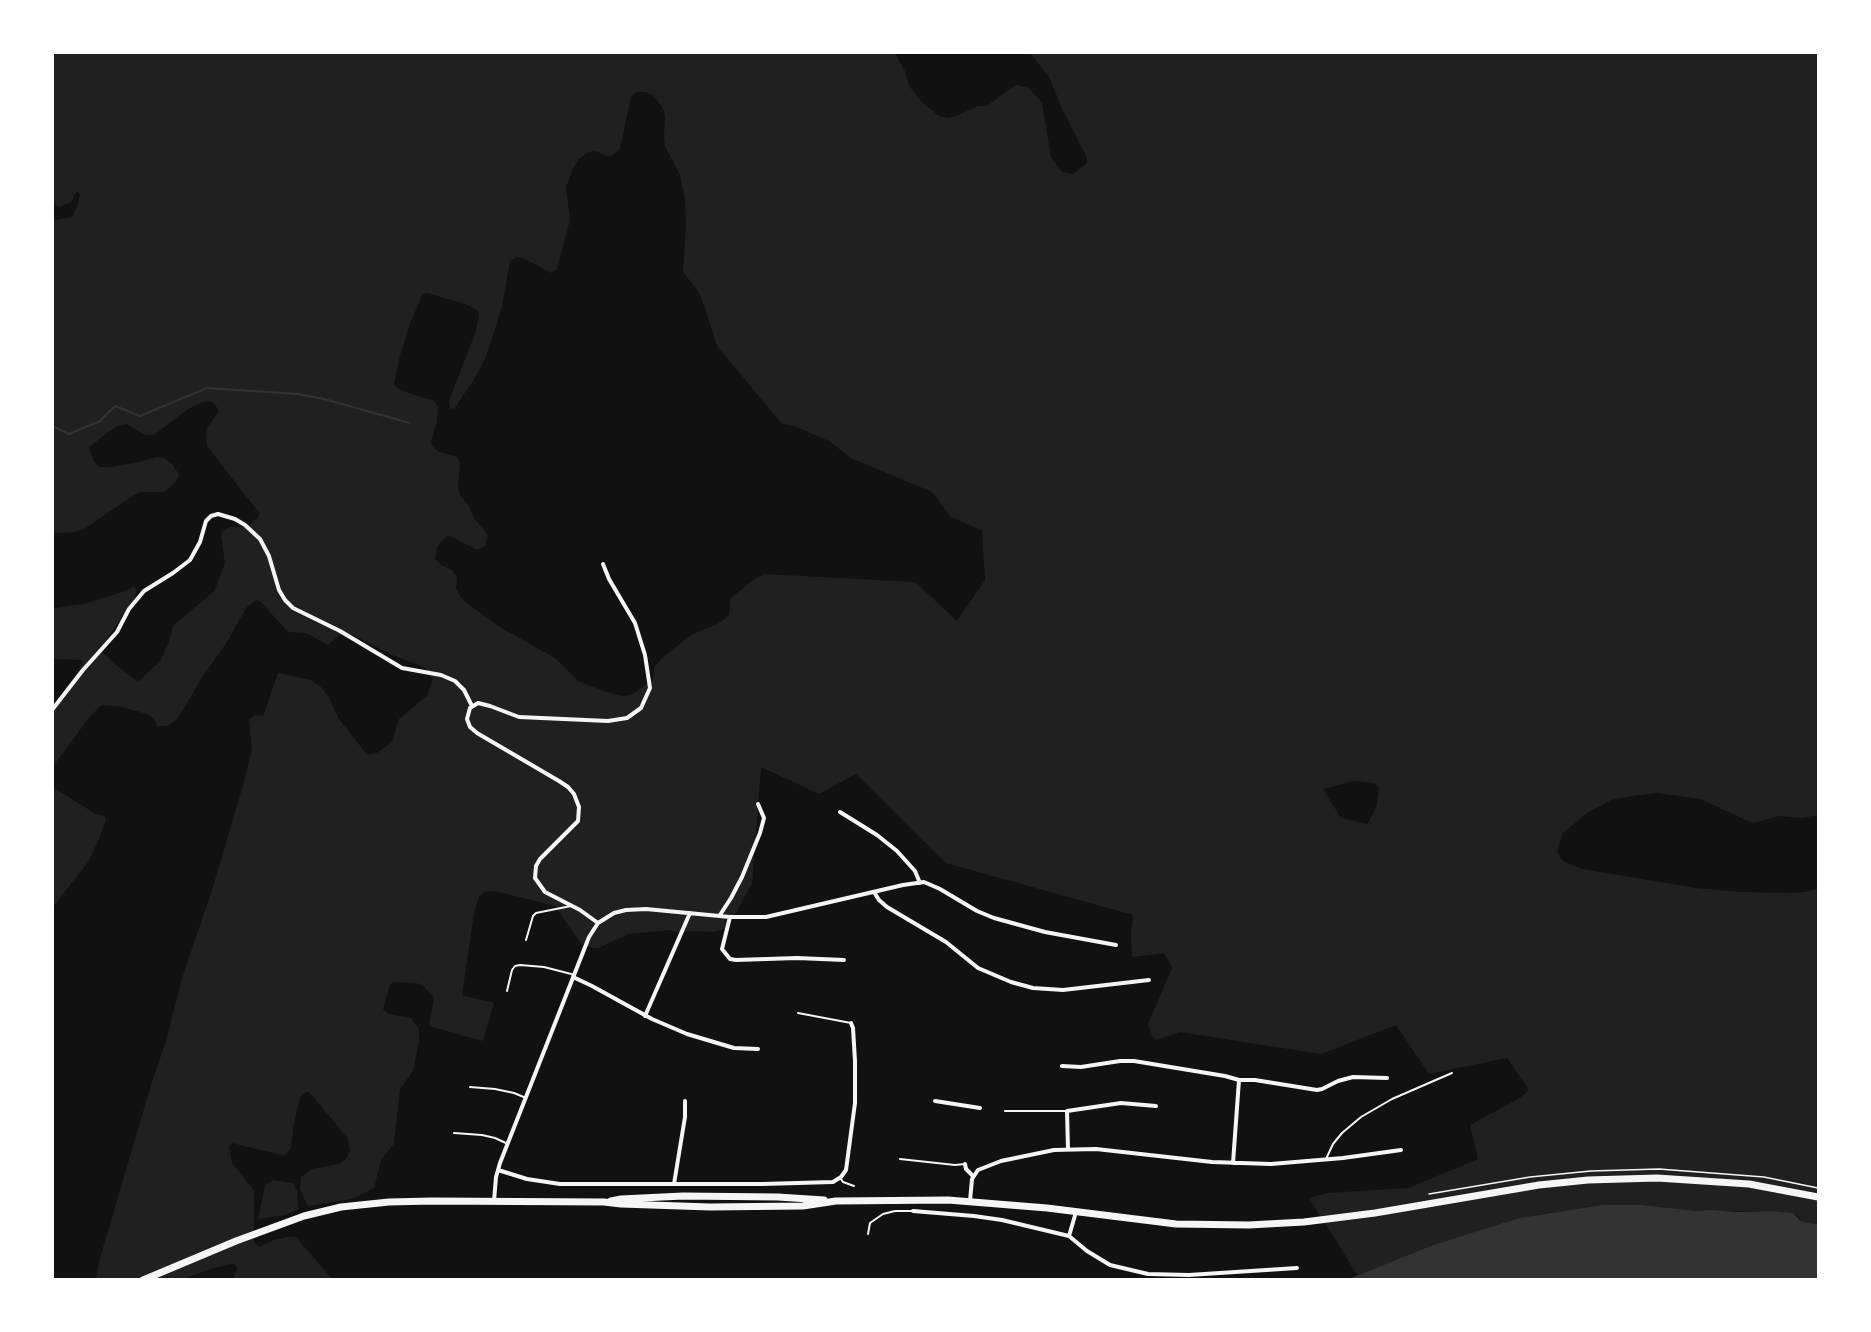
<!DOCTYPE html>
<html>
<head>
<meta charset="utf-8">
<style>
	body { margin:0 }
	#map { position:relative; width:1871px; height:1332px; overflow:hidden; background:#111; font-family:"Asap Condensed",sans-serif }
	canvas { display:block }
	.frame { position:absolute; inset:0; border:54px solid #fff; pointer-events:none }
</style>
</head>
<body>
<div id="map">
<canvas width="1871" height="1332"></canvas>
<div class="frame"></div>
</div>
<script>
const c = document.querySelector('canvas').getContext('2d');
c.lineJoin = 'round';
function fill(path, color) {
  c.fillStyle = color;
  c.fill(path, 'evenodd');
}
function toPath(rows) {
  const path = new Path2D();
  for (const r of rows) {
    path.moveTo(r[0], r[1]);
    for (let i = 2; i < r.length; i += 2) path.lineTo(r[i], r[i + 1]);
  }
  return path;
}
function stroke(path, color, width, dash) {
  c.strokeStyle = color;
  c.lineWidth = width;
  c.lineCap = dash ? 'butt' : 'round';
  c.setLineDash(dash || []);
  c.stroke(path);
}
fill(toPath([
	[53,53,895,53,905,71,909,86,922,102,939,116,948,118,956,116,978,106,987,106,1014,86,1017,85,1029,88,1042,103,1051,157,1062,172,1073,174,1087,163,1087,158,1062,108,1049,77,1030,53,1818,53,1818,815,1802,818,1778,816,1754,823,1743,819,1701,799,1657,793,1632,796,1611,800,1587,813,1562,834,1557,852,1562,860,1569,864,1582,869,1696,888,1743,892,1787,893,1804,892,1818,889,1818,1224,1806,1223,1802,1222,1797,1215,1772,1211,1697,1211,1642,1205,1602,1205,1519,1218,1433,1245,1358,1276,1309,1198,1328,1193,1408,1188,1478,1159,1470,1125,1520,1098,1529,1090,1507,1058,1429,1074,1396,1025,1321,1054,1180,1032,1157,1040,1152,1036,1148,1024,1172,968,1164,953,1132,957,1131,936,1133,915,946,863,856,774,819,794,761,767,752,884,727,928,714,932,692,931,679,933,671,930,628,934,599,948,593,948,581,944,555,906,499,892,486,891,479,896,474,913,462,995,494,1003,483,1041,429,1026,434,998,423,986,416,983,394,982,390,984,383,1009,389,1014,411,1018,419,1029,419,1041,413,1071,400,1089,394,1144,381,1160,374,1188,352,1199,308,1206,300,1190,301,1177,312,1169,339,1164,346,1159,350,1151,348,1139,311,1094,307,1092,303,1094,299,1101,293,1128,291,1148,286,1154,282,1155,236,1144,232,1143,229,1147,232,1163,254,1190,254,1242,259,1247,274,1240,287,1237,296,1237,332,1279,233,1279,237,1269,236,1265,232,1264,213,1268,184,1279,96,1279,98,1265,151,1085,166,1041,182,978,212,890,244,782,252,749,249,720,255,715,263,716,278,673,311,680,321,687,329,698,339,719,365,752,369,754,377,753,392,742,399,719,427,696,433,679,426,669,421,666,392,655,353,635,345,633,341,634,328,645,306,633,288,632,260,601,256,600,246,608,229,639,201,679,178,718,168,726,157,726,154,719,147,714,122,707,102,705,90,716,67,748,53,766,53,706,83,664,82,660,53,659,53,608,84,604,125,591,135,586,136,592,133,600,101,648,102,652,115,664,135,680,139,681,160,661,169,642,173,626,214,591,216,587,225,563,221,536,222,532,230,527,248,527,260,514,207,446,206,430,219,410,214,404,210,401,202,402,188,409,154,435,146,435,126,424,118,426,110,431,89,447,93,460,100,467,112,467,143,461,156,457,164,458,172,464,179,474,176,481,165,492,139,492,84,529,76,532,53,533,53,220,72,217,78,204,80,194,77,191,71,202,62,206,58,207,53,202],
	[637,92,645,92,653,95,663,108,665,116,664,137,665,146,680,175,685,200,686,227,683,272,698,291,702,299,717,346,782,424,794,426,829,441,851,458,932,492,950,516,982,531,985,580,957,621,915,582,764,574,756,578,731,598,729,615,726,618,719,623,691,635,661,659,655,666,653,679,647,684,631,695,622,696,606,692,578,681,555,658,498,626,463,600,456,589,457,577,452,570,441,565,435,559,437,547,448,535,477,550,485,546,488,535,474,518,468,505,460,495,458,487,460,463,458,459,455,456,439,452,432,446,431,441,437,422,438,406,433,400,411,394,397,388,394,384,399,359,410,323,423,294,427,293,465,304,477,310,479,314,476,331,449,401,450,408,454,409,473,381,486,357,502,307,510,261,517,257,525,259,551,273,557,269,570,220,566,187,572,171,578,160,587,153,595,151,610,157,620,149,631,97],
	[1354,781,1375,783,1379,789,1376,808,1367,824,1341,818,1323,789],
	[53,787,94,813,105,816,106,820,99,839,88,862,53,907],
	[273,1180,293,1183,297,1191,298,1210,284,1215,258,1219,265,1185]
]), '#202020');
fill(toPath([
	[1602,1205,1642,1205,1697,1211,1712,1210,1737,1212,1772,1211,1793,1213,1802,1222,1818,1224,1818,1279,1349,1279,1433,1245,1519,1218]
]), '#333');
stroke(toPath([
	[52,426,69,434,100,421,115,406,140,416,207,388,298,394,324,399,410,423]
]), '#333', 2);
stroke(toPath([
	[1429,1194,1530,1177,1591,1171,1659,1169,1764,1177,1818,1188]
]), '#f5f5f5', 1.5);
stroke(toPath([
	[526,940,533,916,536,913,571,906],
	[507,991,512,970,515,966,520,965,544,967,575,975],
	[798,1013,851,1023],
	[470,1087,495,1089,514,1093,526,1098],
	[1005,1111,1067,1111],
	[454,1133,482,1135,495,1138,508,1144],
	[900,1159,955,1165,965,1164],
	[1326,1159,1333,1144,1342,1133,1361,1117,1392,1099,1452,1073],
	[841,1179,843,1182,854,1186],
	[868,1234,870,1223,883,1214,895,1211,913,1211]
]), '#f5f5f5', 2);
stroke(toPath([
	[52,710,83,670,117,632,129,609,144,591,173,573,190,560,200,542,206,521,211,516,218,514,235,519,245,525,260,539,269,556,279,590,285,600,293,608,340,631,402,668,441,675,455,681,464,690,472,706],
	[840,812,877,835,897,851,915,871,920,883],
	[874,892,879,900,887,907,946,942,978,968,1011,982,1033,988,1063,990,1149,980],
	[720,915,731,898,742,877,760,833,764,818,758,804],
	[730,917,722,949,730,959,736,960,797,958,844,960],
	[598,923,580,910,545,892,535,878,536,866,540,859,578,821,579,807,574,794,568,787,559,781,477,733,470,727,467,719,470,708,478,703,490,706,519,717,608,721,627,718,641,708,650,688,645,655,635,623,609,579,603,564],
	[573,977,592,986,652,1019,687,1034,734,1048,758,1049],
	[645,1016,690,913],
	[1062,1066,1081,1067,1120,1061,1134,1061,1225,1076,1239,1080,1255,1080,1317,1090,1322,1089,1338,1081,1353,1077,1387,1078],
	[935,1101,980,1108],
	[1068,1149,1067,1111,1121,1103,1156,1106],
	[1233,1163,1239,1080],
	[965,1164,966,1169,973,1176],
	[498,1170,527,1179,560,1184,762,1184,833,1182,841,1177,846,1170,855,1103,855,1061,853,1028,851,1023],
	[674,1184,685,1117,685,1101],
	[494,1201,496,1177,500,1163,589,937,598,923,614,913,626,910,646,909,730,917,766,917,903,885,924,882,940,889,977,911,994,918,1045,932,1116,945],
	[970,1201,972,1179,978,1170,1001,1161,1054,1150,1096,1149,1212,1162,1271,1164,1343,1158,1401,1150],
	[913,1211,974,1216,1002,1220,1069,1236,1087,1251,1110,1265,1148,1274,1189,1275,1297,1268],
	[1069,1236,1076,1212]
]), '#f5f5f5', 4);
stroke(toPath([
	[611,1201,621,1199,683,1196,778,1197,824,1200],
	[143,1280,236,1241,304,1216,341,1207,389,1202,432,1201,604,1202,621,1204,710,1207,803,1206,836,1201,948,1200,1047,1208,1176,1224,1249,1225,1304,1222,1375,1213,1539,1185,1588,1180,1657,1178,1749,1184,1818,1197]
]), '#f5f5f5', 7);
</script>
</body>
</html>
